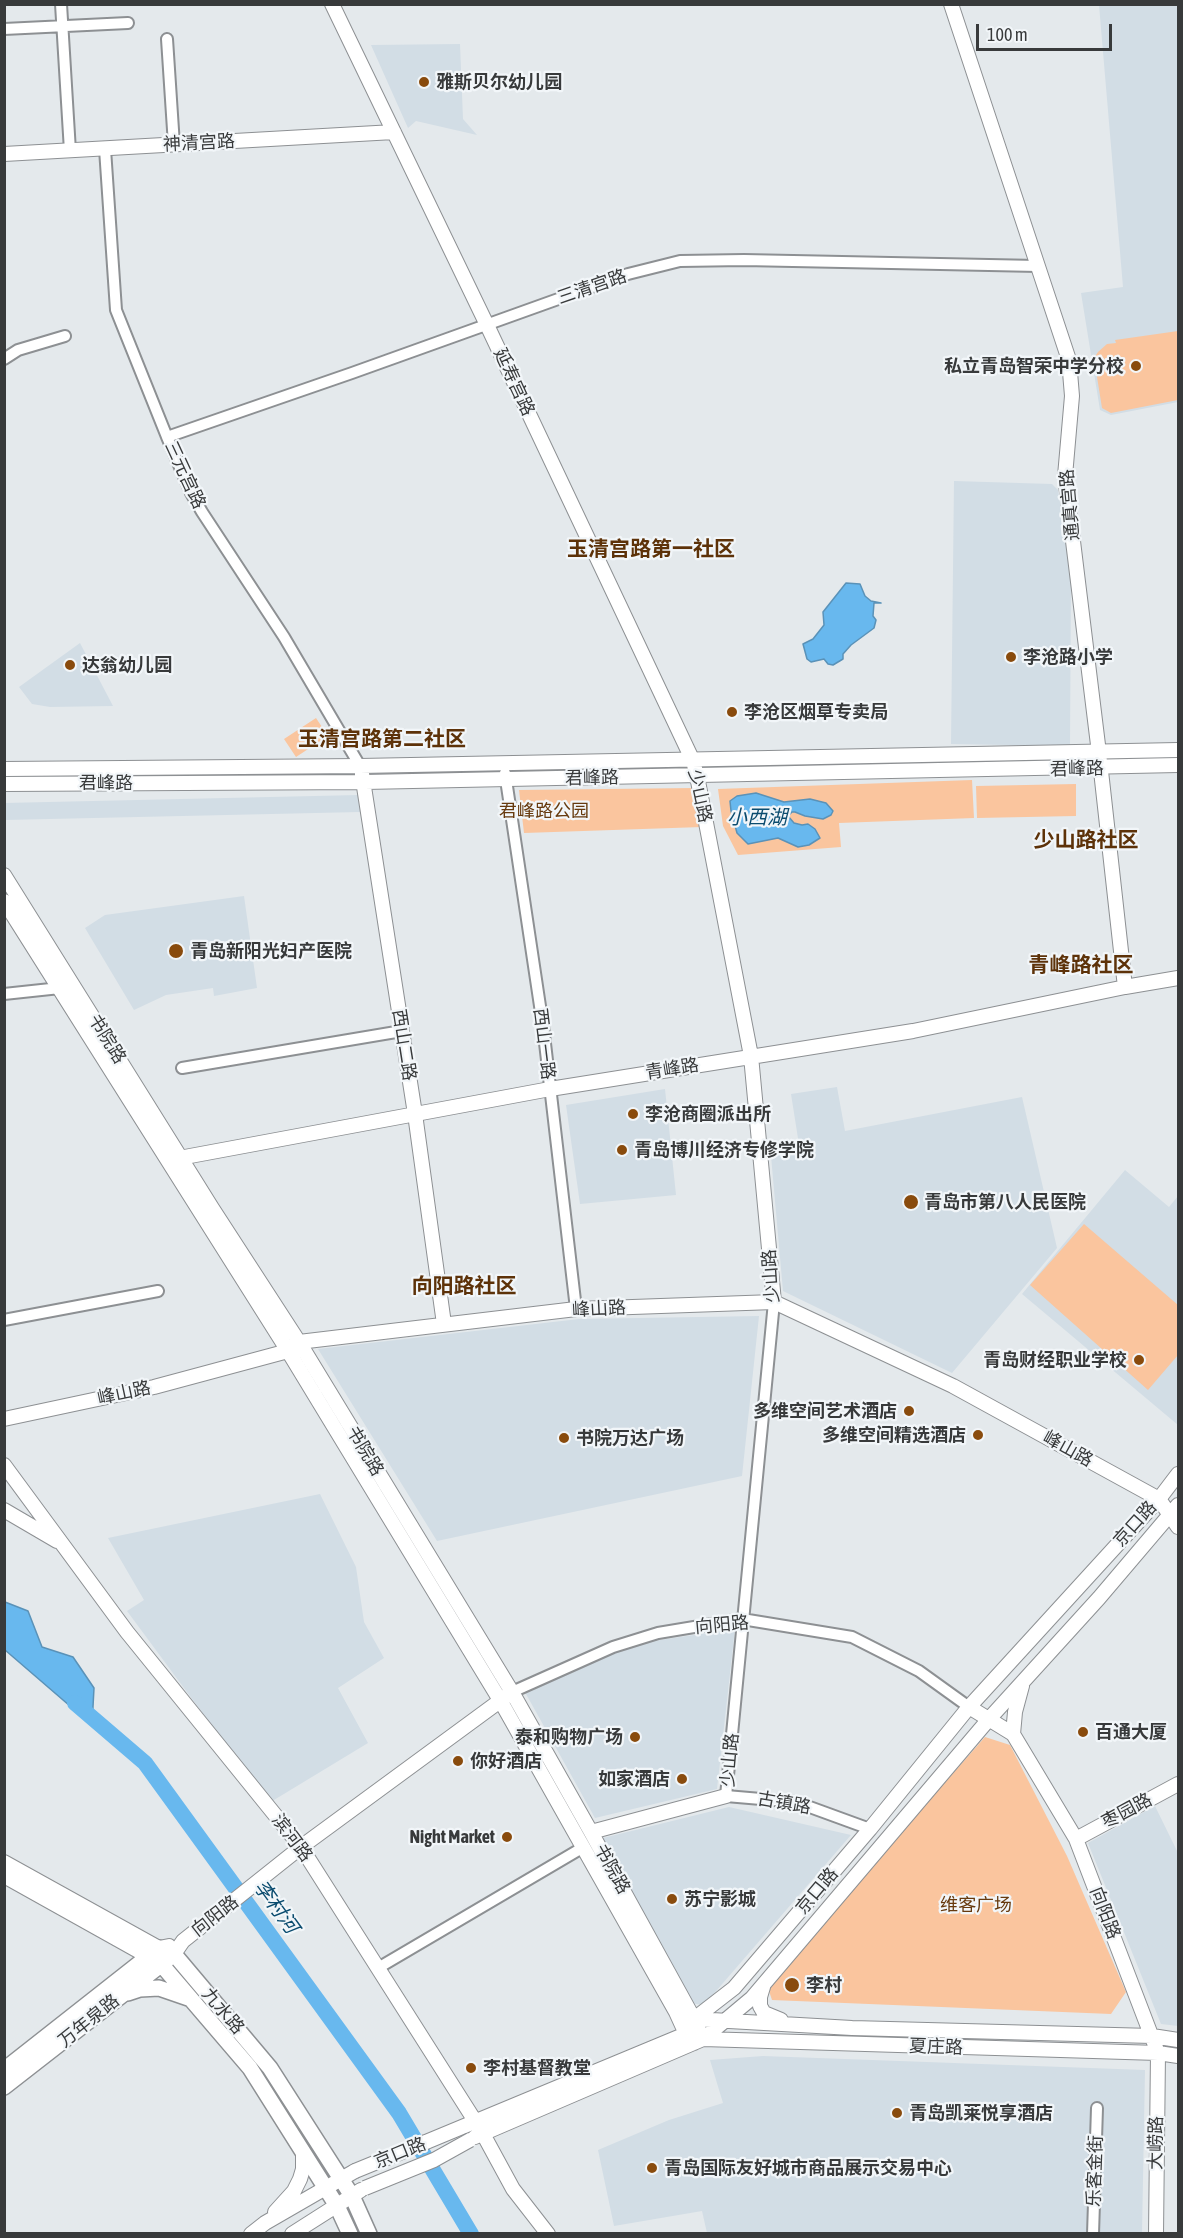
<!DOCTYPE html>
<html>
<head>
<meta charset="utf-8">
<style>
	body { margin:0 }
	#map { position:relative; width:1183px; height:2238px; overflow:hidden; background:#e4e9ec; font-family:"Asap Condensed",sans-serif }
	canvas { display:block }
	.frame { position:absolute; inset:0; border:6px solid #383a3b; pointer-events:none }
	.scale { position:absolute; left:976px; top:24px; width:136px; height:27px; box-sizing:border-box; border:3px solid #383a3b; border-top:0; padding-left:8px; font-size:18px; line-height:21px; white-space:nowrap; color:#383a3b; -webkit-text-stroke:4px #f2f6f9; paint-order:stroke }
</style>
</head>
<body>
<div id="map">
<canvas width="1183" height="2238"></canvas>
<div class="frame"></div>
<div class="scale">100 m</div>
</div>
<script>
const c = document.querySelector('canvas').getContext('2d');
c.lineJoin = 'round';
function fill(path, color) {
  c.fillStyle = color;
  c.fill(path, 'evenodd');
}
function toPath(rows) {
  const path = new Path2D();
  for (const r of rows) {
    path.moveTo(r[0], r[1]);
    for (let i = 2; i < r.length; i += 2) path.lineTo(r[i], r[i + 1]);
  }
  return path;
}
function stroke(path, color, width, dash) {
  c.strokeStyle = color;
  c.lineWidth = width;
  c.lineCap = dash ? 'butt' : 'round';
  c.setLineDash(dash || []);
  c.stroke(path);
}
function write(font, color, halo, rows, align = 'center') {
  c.font = font + ' "Asap Condensed","Noto Sans SC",sans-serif';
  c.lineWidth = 4.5;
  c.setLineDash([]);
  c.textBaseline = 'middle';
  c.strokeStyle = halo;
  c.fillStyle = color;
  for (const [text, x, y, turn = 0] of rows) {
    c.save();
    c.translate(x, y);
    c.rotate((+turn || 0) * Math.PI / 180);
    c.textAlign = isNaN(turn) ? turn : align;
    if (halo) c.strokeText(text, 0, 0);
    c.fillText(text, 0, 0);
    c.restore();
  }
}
fill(toPath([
	[1099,5,1178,5,1178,402,1111,415,1100,410,1081,293,1123,287],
	[460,44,463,119,477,135,416,121,408,128,371,45],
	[954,481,1052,484,1058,490,1071,571,1070,746,951,744],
	[80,643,113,706,50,707,32,704,19,687],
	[359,795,360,812,5,820,4,803],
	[244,896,257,988,214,996,213,988,166,995,134,1010,85,928,105,915],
	[837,1087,845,1131,1022,1097,1057,1248,952,1373,783,1291,771,1156,800,1151,791,1094],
	[665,1089,676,1195,580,1204,566,1105],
	[1125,1170,1169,1207,1178,1196,1178,1425,1022,1294],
	[759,1316,742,1476,437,1541,318,1349,579,1319],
	[320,1494,356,1567,364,1622,384,1658,338,1688,368,1743,269,1803,127,1611,144,1600,108,1538],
	[735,1629,717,1789,595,1818,521,1685,639,1643],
	[1155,1806,1178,1853,1178,2026,1161,2024,1088,1843],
	[729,1807,851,1835,704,2005,689,2003,603,1838],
	[763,2056,1145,2070,1142,2233,707,2233,702,2211,614,2226,598,2150,669,2120,723,2103,710,2060]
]), '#d2dde5');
fill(toPath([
	[1178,331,1178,400,1111,413,1102,408,1094,358,1098,352,1107,344,1116,343,1115,340],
	[316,718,328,736,296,757,284,739],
	[972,780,974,818,839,823,841,847,738,855,723,826,718,789],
	[1076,784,1076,816,977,818,976,786],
	[695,788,702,827,524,833,519,790],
	[1084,1224,1178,1305,1178,1355,1148,1390,1030,1285],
	[985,1737,1010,1745,1067,1856,1126,1992,1111,2014,772,2000,767,1985]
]), '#fac59e');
const water = toPath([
	[846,583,860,584,865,596,871,601,881,603,874,603,873,616,876,620,874,628,851,645,843,654,843,659,833,665,828,664,824,659,811,662,807,659,803,644,813,639,824,625,823,612,846,583],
	[756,793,784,802,810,799,826,803,833,811,831,815,823,819,805,816,795,812,792,812,788,816,794,823,802,825,808,824,815,829,820,838,809,845,798,847,778,838,748,844,737,833,731,811,730,801,737,796,756,793],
	[5,1602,28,1611,42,1647,73,1657,94,1688,92,1725,5,1650,5,1602]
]);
fill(water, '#68b8ee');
stroke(water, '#5a92b8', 1.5);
stroke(toPath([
	[75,1703,145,1763,399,2113,471,2234]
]), '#68b8ee', 16);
const street = toPath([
	[61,4,70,151],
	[4,29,128,23],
	[167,39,174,145],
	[105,149,116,310,167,437,191,493,202,512,284,637,360,766],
	[4,359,18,350,65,336],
	[167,437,352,373,628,274,680,261,744,260,1038,266],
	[505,773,543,1026,576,1309],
	[4,994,60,988],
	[182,1068,402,1031],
	[774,1302,726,1796,796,1802,870,1829],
	[4,1320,158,1291],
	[512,1692,613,1647,658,1633,742,1619,852,1637,919,1671,969,1707],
	[378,1968,582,1848],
	[1093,2234,1097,2108]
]);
const secondary = toPath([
	[332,4,487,325,693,761,697,776,751,1056,774,1302],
	[951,4,1069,360,1072,396,1065,476,1099,753,1125,987],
	[4,154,394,132],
	[4,769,360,766,1178,750],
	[362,774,415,1114,444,1324],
	[4,784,365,782,1178,765],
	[4,875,212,1208,299,1342,512,1692,591,1832,694,2019,703,2039],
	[4,901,288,1351,500,1700,676,2012,686,2034,694,2043],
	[174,1159,550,1089,913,1031,1125,987,1178,978],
	[4,1419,154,1387,288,1351,299,1342,576,1309,774,1302,953,1386,1159,1499,1178,1527],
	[4,1465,127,1632,301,1847,482,2132,513,2189,548,2234],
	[4,1510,57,1541],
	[969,1707,1013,1734,1076,1839,1158,2053,1156,2234],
	[1013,1734,1015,1712,1022,1686],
	[591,1832,726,1796],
	[1076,1839,1178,1784],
	[4,1862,159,1948,169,1946],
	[4,1876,149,1957],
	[174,1954,183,1941,301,1847,508,1695],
	[763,1987,760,1997,760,2006,764,2013,781,2020],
	[694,2019,852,2028,1152,2036,1178,2040],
	[703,2039,752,1998,989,1719,1099,1598,1178,1505],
	[475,2137,703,2039,1158,2053,1178,2056],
	[426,2142,686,2034,694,2019,734,1988,870,1829,969,1707,1159,1499,1178,1474],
	[275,2212,294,2191,300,2179,303,2169,303,2152],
	[251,2234,265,2223,355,2171],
	[292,2234,361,2190]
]);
const primary = toPath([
	[149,1957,161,1964,250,2068,337,2206,350,2234],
	[128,1993,140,1989,159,1988,188,1998],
	[4,2070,159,1948,174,1954,270,2068,352,2196,369,2234],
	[4,2087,167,1960]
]);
stroke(street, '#8d9093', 14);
stroke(secondary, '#8d9093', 16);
stroke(primary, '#8d9093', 18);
stroke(street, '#fff', 10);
stroke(secondary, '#fff', 14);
stroke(primary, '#fff', 15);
const secondaryBridge = toPath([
	[355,2171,426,2142],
	[365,2188,434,2160,470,2140]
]);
stroke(secondaryBridge, '#8d9093', 16, []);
stroke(secondaryBridge, '#fff', 14);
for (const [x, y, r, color] of [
	[424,82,6,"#894b0d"],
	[1136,366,6,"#894b0d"],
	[1011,657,6,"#894b0d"],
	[70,665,6,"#894b0d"],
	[732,712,6,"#894b0d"],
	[176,951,8,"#894b0d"],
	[633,1114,6,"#894b0d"],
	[622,1150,6,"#894b0d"],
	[911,1202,8,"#894b0d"],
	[1139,1360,6,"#894b0d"],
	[909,1411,6,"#894b0d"],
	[978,1435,6,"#894b0d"],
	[564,1438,6,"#894b0d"],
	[1083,1732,6,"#894b0d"],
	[635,1737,6,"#894b0d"],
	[458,1761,6,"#894b0d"],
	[682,1779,6,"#894b0d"],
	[507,1837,6,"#894b0d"],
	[672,1899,6,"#894b0d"],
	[792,1985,8,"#894b0d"],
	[471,2068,6,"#894b0d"],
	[897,2113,6,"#894b0d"],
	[652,2168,6,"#894b0d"]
]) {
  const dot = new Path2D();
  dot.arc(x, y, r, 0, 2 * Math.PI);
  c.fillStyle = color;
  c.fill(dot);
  stroke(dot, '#f2f6f9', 2);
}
write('bold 18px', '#383a3b', '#f2f6f9', [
	["雅斯贝尔幼儿园",436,82],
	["私立青岛智荣中学分校",1124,366,"right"],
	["李沧路小学",1023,657],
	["达翁幼儿园",82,665],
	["李沧区烟草专卖局",744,712],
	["青岛新阳光妇产医院",190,951],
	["李沧商圈派出所",645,1114],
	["青岛博川经济专修学院",634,1150],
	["青岛市第八人民医院",924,1202],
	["青岛财经职业学校",1127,1360,"right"],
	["多维空间艺术酒店",897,1411,"right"],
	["多维空间精选酒店",966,1435,"right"],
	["书院万达广场",576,1438],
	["百通大厦",1095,1732],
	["泰和购物广场",623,1737,"right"],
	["你好酒店",470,1761],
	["如家酒店",670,1779,"right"],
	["Night Market",495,1837,"right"],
	["苏宁影城",684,1899],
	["李村",806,1985],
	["李村基督教堂",483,2068],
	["青岛凯莱悦享酒店",909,2113],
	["青岛国际友好城市商品展示交易中心",664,2168]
], 'left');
write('18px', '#383a3b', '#f2f6f9', [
	["神清宫路",199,143,-3],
	["三清宫路",592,287,-19],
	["延寿宫路",514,382,65],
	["三元宫路",185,475,65],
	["通真宫路",1070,505,-95],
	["君峰路",1077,769,-1],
	["君峰路",592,778,-1],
	["君峰路",106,783],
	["少山路",700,796,78],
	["书院路",107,1039,58],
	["西山一路",544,1044,83],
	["西山二路",404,1045,81],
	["青峰路",672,1069,-9],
	["少山路",771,1276,-94],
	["峰山路",599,1309,-3],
	["峰山路",124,1393,-12],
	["峰山路",1068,1449,29],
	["书院路",365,1451,59],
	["京口路",1135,1524,-48],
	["向阳路",722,1625,-5],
	["少山路",730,1760,-85],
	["古镇路",784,1803,10],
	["枣园路",1127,1811,-28],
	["滨河路",292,1838,53],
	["书院路",612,1869,61],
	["京口路",817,1891,-50],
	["向阳路",1105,1913,69],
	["向阳路",215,1916,-38],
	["九水路",223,2011,50],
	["万年泉路",89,2021,-39],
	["夏庄路",936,2047,2],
	["大崂路",1156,2143,-89],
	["京口路",400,2153,-22],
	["乐客金街",1095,2171,-88]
]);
write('18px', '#673a0e', '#f2f6f9', [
	["君峰路公园",544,811],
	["维客广场",976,1905]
]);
write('italic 20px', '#0b4c6f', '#f2f6f9', [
	["小西湖",757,818],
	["李村河",276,1907,54]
]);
write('bold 21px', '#5d3209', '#f2f6f9', [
	["玉清宫路第一社区",651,549],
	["玉清宫路第二社区",382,739],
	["少山路社区",1086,840],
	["青峰路社区",1081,965],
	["向阳路社区",464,1286]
]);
</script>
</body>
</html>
